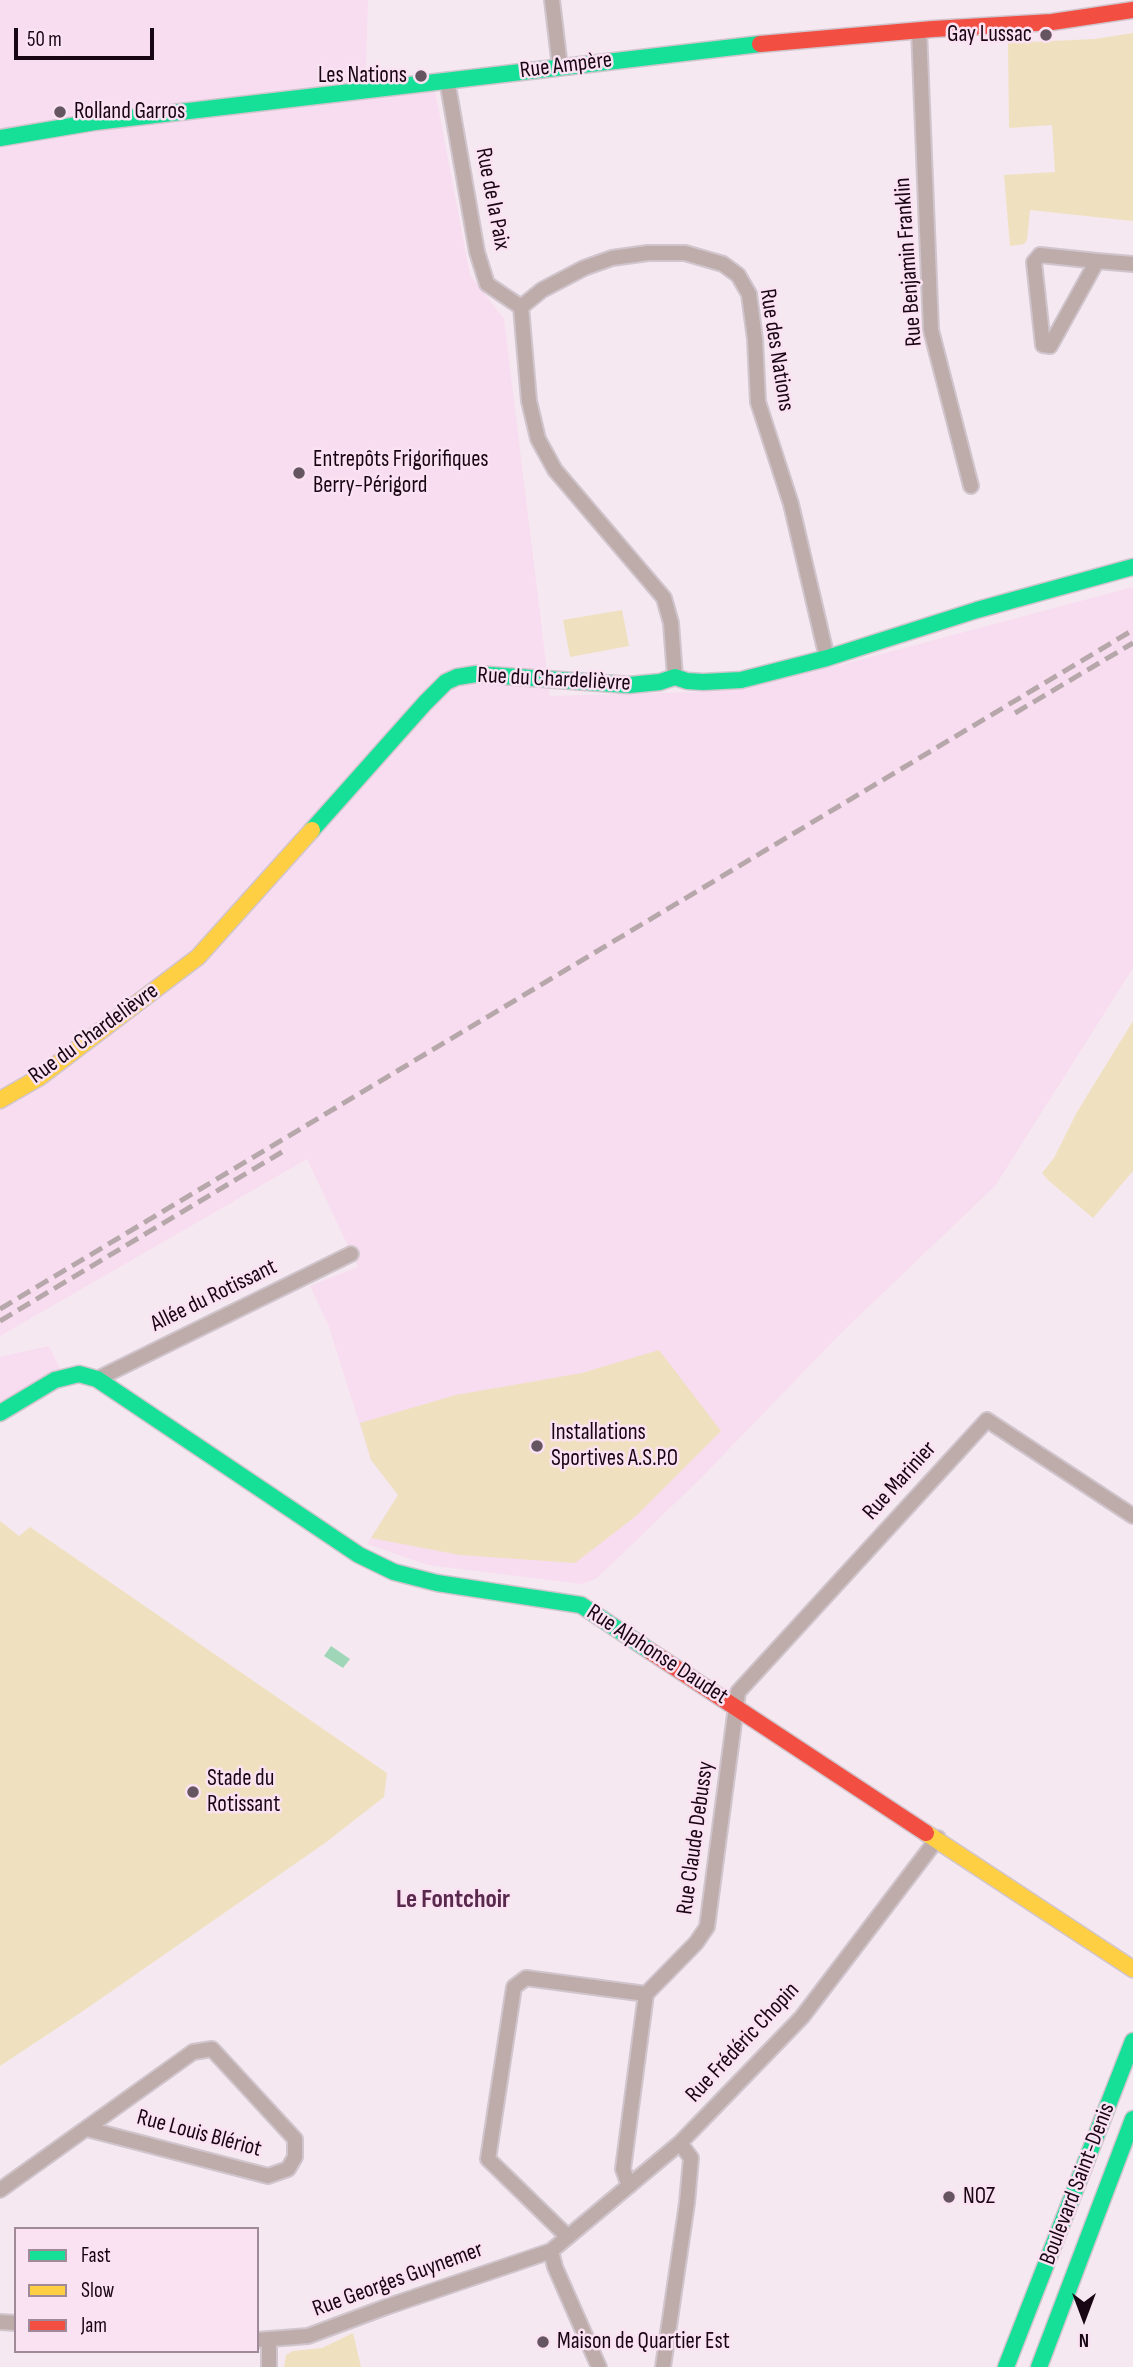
<!DOCTYPE html>
<html>
<head>
<meta charset="utf-8">
<style>
	body { margin:0 }
	#map { position:relative; width:1133px; height:2367px; overflow:hidden; background:#f5e8f1; font-family:"Sofia Sans Condensed",sans-serif }
	canvas { display:block }
	.legend { position:absolute; left:14px; top:2227px; width:245px; height:126px; box-sizing:border-box; background:#fbe2f3; border:2px solid #a08a9a; margin:0; padding:9px 12px; list-style:none; font-size:21px; color:#180614 }
	.legend li { display:flex; align-items:center; gap:14px; height:35px }
	.legend b { width:35px; border:2px solid #a08a9a }
	.north { position:absolute; left:1049px; top:2283px; width:70px; height:70px; -webkit-text-stroke:5px #fbe2f3; paint-order:stroke; rotate:180deg; font-size:19px; font-weight:700; line-height:28px; text-align:center; color:#180614 }
	.north::after { content:''; display:block; margin:auto; width:24px; height:32px; background:#180614; clip-path:polygon(50% 0,100% 100%,50% 72%,0 100%) }
	.scale { position:absolute; left:14px; top:28px; width:140px; height:32px; box-sizing:border-box; border:4px solid #180614; border-top:0; padding-left:9px; font-size:21px; line-height:24px; white-space:nowrap; color:#180614; -webkit-text-stroke:5px #fbe2f3; paint-order:stroke }
</style>
</head>
<body>
<div id="map">
<canvas width="1133" height="2367"></canvas>
<ul class="legend">
<li><b style="height:9px;background:#16e098"></b>Fast</li>
<li><b style="height:9px;background:#ffcf43"></b>Slow</li>
<li><b style="height:9px;background:#f24e42"></b>Jam</li>
</ul>
<div class="north">N</div>
<div class="scale">50 m</div>
</div>
<script>
const c = document.querySelector('canvas').getContext('2d');
c.lineJoin = 'round';
function fill(path, color) {
  c.fillStyle = color;
  c.fill(path, 'evenodd');
}
function toPath(rows) {
  const path = new Path2D();
  for (const r of rows) {
    path.moveTo(r[0], r[1]);
    for (let i = 2; i < r.length; i += 2) path.lineTo(r[i], r[i + 1]);
  }
  return path;
}
function stroke(path, color, width, dash) {
  c.strokeStyle = color;
  c.lineWidth = width;
  c.lineCap = dash ? 'butt' : 'round';
  c.setLineDash(dash || []);
  c.stroke(path);
}
function write(font, color, halo, rows, align = 'center') {
  c.font = font + ' "Sofia Sans Condensed",sans-serif';
  c.lineWidth = 5;
  c.setLineDash([]);
  c.textBaseline = 'middle';
  c.strokeStyle = halo;
  c.fillStyle = color;
  for (const [text, x, y, turn = 0] of rows) {
    c.save();
    c.translate(x, y);
    c.rotate((+turn || 0) * Math.PI / 180);
    c.textAlign = isNaN(turn) ? turn : align;
    if (halo) c.strokeText(text, 0, 0);
    c.fillText(text, 0, 0);
    c.restore();
  }
}
fill(toPath([
	[0,0,368,0,365,97,435,91,470,275,504,319,550,696,694,692,837,666,1133,587,1133,968,995,1186,842,1332,699,1480,597,1578,582,1584,428,1565,367,1544,398,1495,371,1460,328,1324,310,1286,358,1267,307,1159,0,1336],
	[49,1346,61,1371,0,1406,0,1357]
]), '#f8dcef');
fill(toPath([
	[1133,33,1133,221,1030,210,1027,240,1024,244,1010,246,1004,175,1055,172,1052,125,1009,128,1008,43,1095,39],
	[622,610,629,646,570,657,563,620],
	[1133,1021,1133,1171,1093,1218,1049,1181,1042,1173,1054,1158,1077,1112],
	[659,1350,721,1431,636,1516,575,1563,460,1555,371,1538,398,1495,371,1460,360,1423,456,1395,582,1373],
	[0,1521,19,1536,30,1527,387,1773,384,1797,325,1843,83,2011,0,2066],
	[353,2333,361,2367,284,2367,286,2355,293,2351,322,2348]
]), '#efe1bf');
fill(toPath([
	[331,1646,350,1659,343,1668,324,1656]
]), '#a0d6b8');
const street = toPath([
	[552,0,560,67],
	[919,30,931,330,971,486],
	[447,80,477,252,487,284,521,307],
	[1097,261,1050,346,1043,345,1034,262,1040,255,1097,261,1133,264],
	[675,677,671,623,664,598,555,470,538,439,529,401,521,307,542,290,584,268,612,258,648,253,685,253,723,264,738,275,749,294,755,339,758,402,791,504,827,658],
	[97,1379,351,1254],
	[629,2186,623,2169,646,1994,696,1943,707,1927,738,1692,987,1420,1133,1516],
	[0,2190,193,2052,212,2049,295,2139,295,2157,288,2169,268,2176,87,2129],
	[568,2237,488,2159,514,1987,526,1978,646,1994],
	[551,2251,555,2267,599,2367],
	[0,2322,16,2323],
	[257,2340,308,2336,386,2307,551,2251,680,2143,802,2017,938,1838],
	[269,2341,269,2367],
	[663,2367,687,2203,691,2158,680,2143]
]);
const fast = toPath([
	[0,138,95,122,760,44],
	[312,830,425,703,446,682,457,677,476,674,629,685,660,682,675,677,687,681,703,682,741,680,827,658,977,610,1133,567],
	[0,1413,55,1380,79,1374,97,1379,359,1555,394,1572,437,1583,581,1605,650,1651],
	[1006,2367,1133,2041],
	[1039,2367,1133,2119]
]);
const slow = toPath([
	[0,1100,40,1077,198,957,312,830],
	[926,1833,1133,1969]
]);
const jam = toPath([
	[760,44,933,29,1052,22,1133,10],
	[650,1651,926,1833]
]);
stroke(street, '#d1c5cd', 18);
stroke(fast, '#d1c5cd', 19);
stroke(slow, '#d1c5cd', 19);
stroke(jam, '#d1c5cd', 19);
stroke(street, '#beacaa', 14);
stroke(fast, '#16e098', 16);
stroke(slow, '#ffcf43', 16);
stroke(jam, '#f24e42', 16);
stroke(toPath([
	[1015,713,1133,643],
	[0,1309,1133,630],
	[0,1321,282,1152]
]), '#b6a7aa', 5, [14, 7]);
for (const [x, y, r, color] of [
	[1046,35,7,"#655561"],
	[421,76,7,"#655561"],
	[60,112,7,"#655561"],
	[299,473,7,"#655561"],
	[537,1446,7,"#655561"],
	[193,1792,7,"#655561"],
	[949,2197,7,"#655561"],
	[543,2342,7,"#655561"]
]) {
  const dot = new Path2D();
  dot.arc(x, y, r, 0, 2 * Math.PI);
  c.fillStyle = color;
  c.fill(dot);
  stroke(dot, '#fbe2f3', 2.5);
}
write('23px', '#180614', '#fbe2f3', [
	["Gay Lussac",1032,35,"right"],
	["Les Nations",407,76,"right"],
	["Rolland Garros",74,112],
	["Entrepôts Frigorifiques",313,460],
	["Berry-Périgord",313,486],
	["Installations",551,1433],
	["Sportives A.S.P.O",551,1459],
	["Stade du",207,1779],
	["Rotissant",207,1805],
	["NOZ",963,2197],
	["Maison de Quartier Est",557,2342]
], 'left');
write('23px', '#180614', '#fbe2f3', [
	["Rue Ampère",566,66,-7],
	["Rue de la Paix",492,199,79],
	["Rue Benjamin Franklin",909,262,-94],
	["Rue des Nations",776,350,81],
	["Rue du Chardelièvre",554,680,3],
	["Rue du Chardelièvre",94,1034,-36],
	["Allée du Rotissant",214,1296,-26],
	["Rue Marinier",900,1481,-48],
	["Rue Alphonse Daudet",657,1655,33],
	["Rue Claude Debussy",696,1838,-82],
	["Rue Frédéric Chopin",743,2043,-47],
	["Rue Louis Blériot",199,2134,15],
	["Boulevard Saint-Denis",1078,2184,-69],
	["Rue Georges Guynemer",398,2280,-20]
]);
write('bold 26px', '#58294c', '#fbe2f3', [
	["Le Fontchoir",453,1900]
]);
</script>
</body>
</html>
